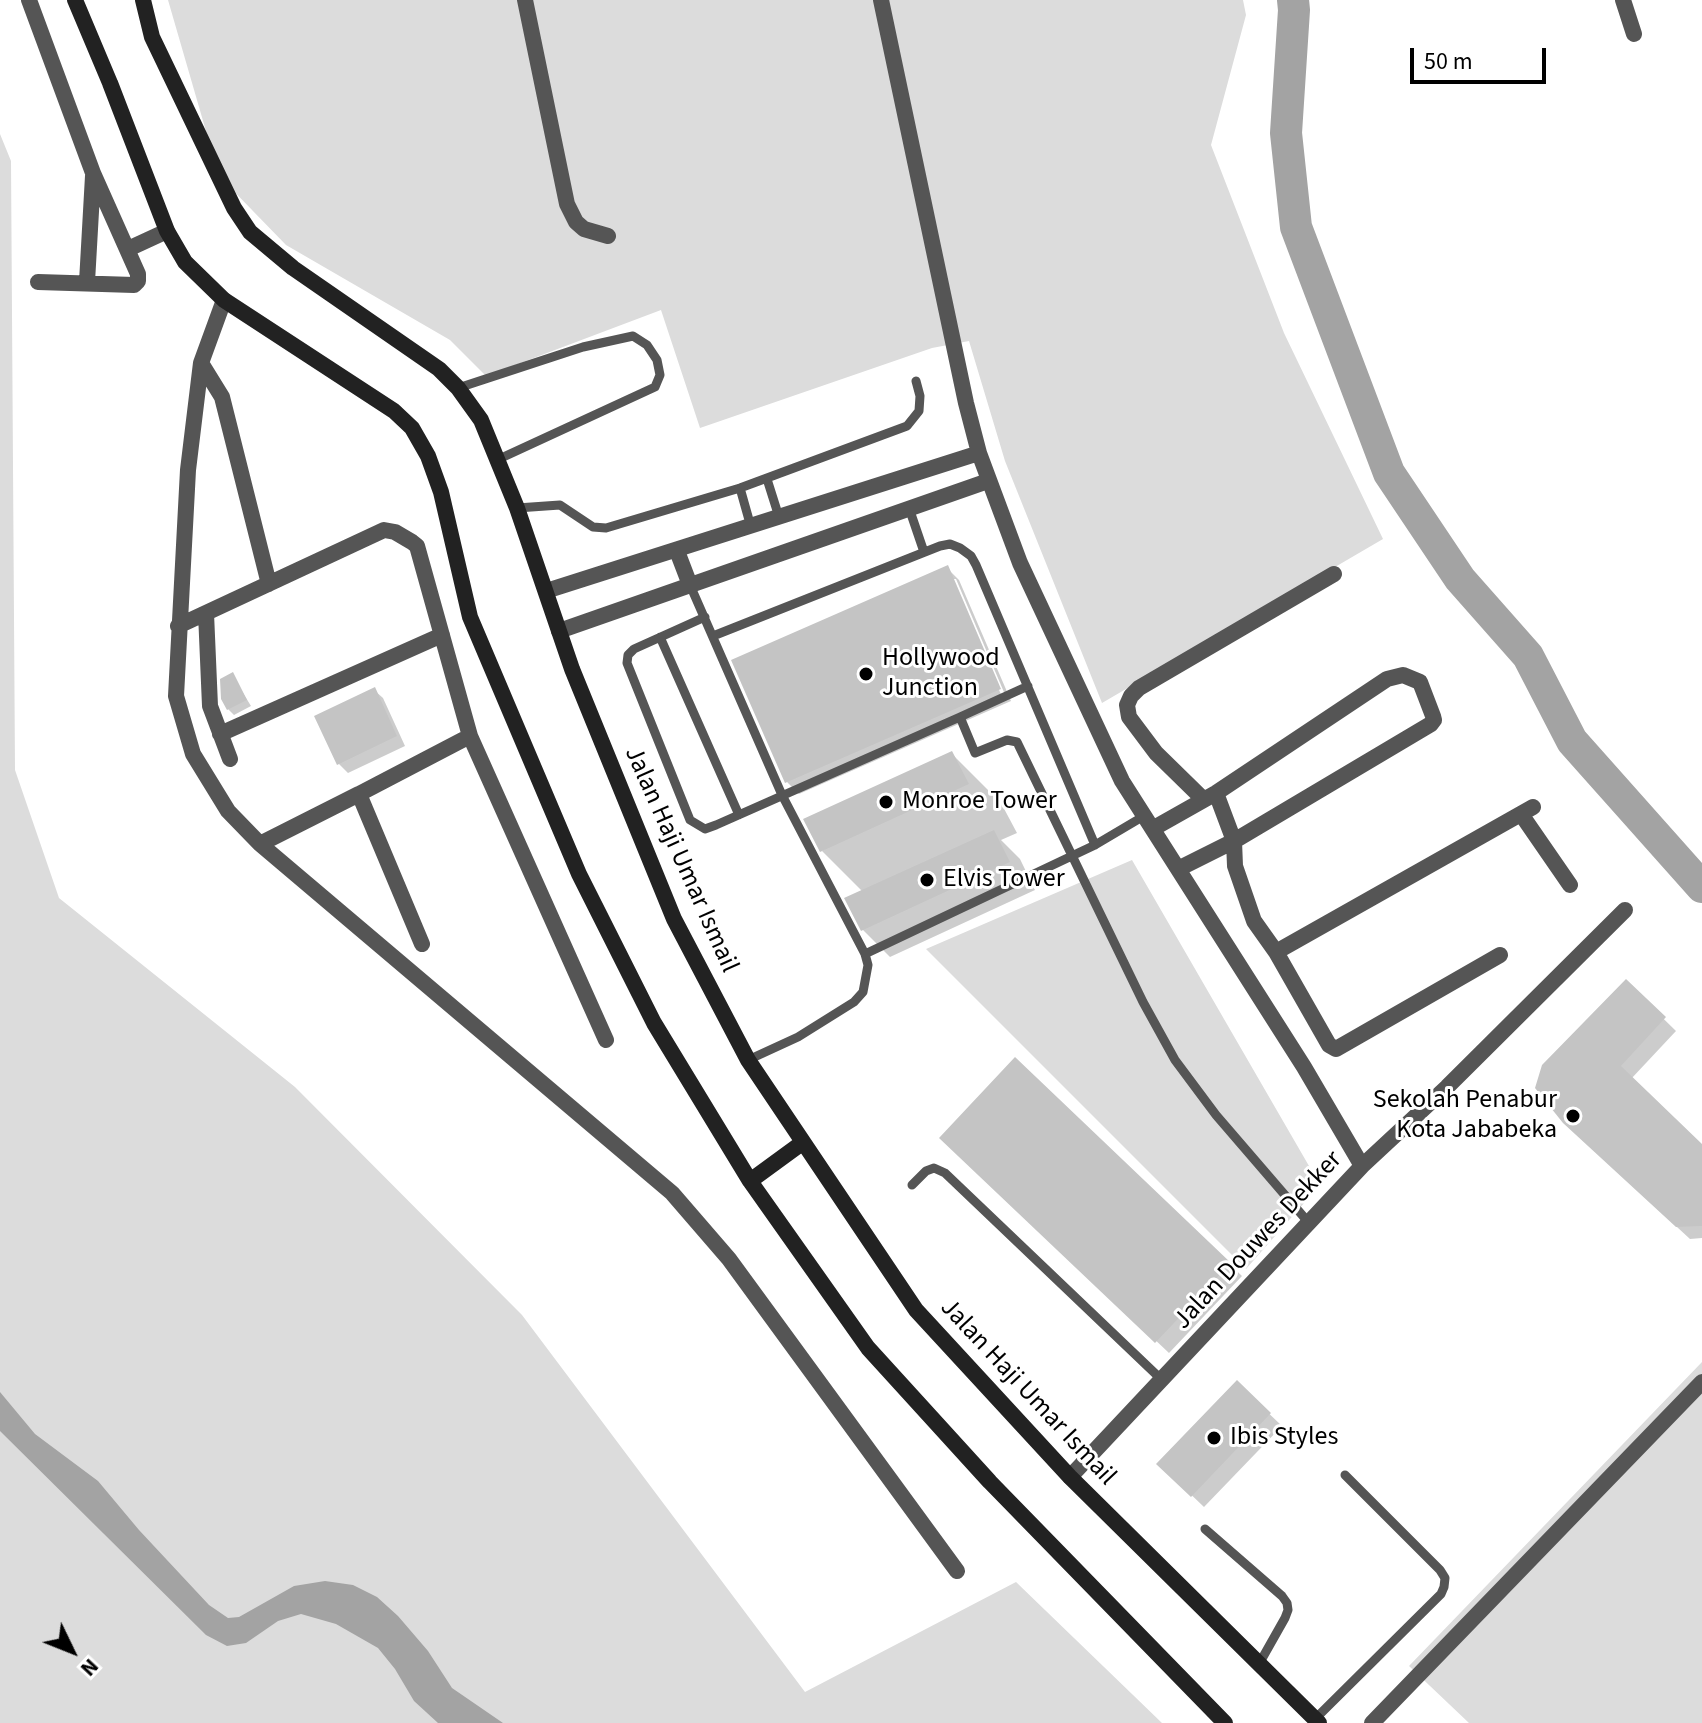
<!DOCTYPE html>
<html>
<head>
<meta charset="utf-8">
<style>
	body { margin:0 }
	#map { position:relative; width:1702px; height:1723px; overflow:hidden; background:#fff; font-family:"Source Sans 3",sans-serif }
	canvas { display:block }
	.north { position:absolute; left:32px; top:1611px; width:80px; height:80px; -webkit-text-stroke:6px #fff; paint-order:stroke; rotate:133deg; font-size:22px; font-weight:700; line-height:32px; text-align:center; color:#000 }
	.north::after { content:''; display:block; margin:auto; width:28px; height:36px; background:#000; clip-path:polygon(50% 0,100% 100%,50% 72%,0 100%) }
	.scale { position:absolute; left:1410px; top:48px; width:136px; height:36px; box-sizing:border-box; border:4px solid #000; border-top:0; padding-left:10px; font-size:24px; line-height:28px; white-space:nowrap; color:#000; -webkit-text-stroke:6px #fff; paint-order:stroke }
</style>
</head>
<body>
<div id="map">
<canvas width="1702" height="1723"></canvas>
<div class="north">N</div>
<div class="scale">50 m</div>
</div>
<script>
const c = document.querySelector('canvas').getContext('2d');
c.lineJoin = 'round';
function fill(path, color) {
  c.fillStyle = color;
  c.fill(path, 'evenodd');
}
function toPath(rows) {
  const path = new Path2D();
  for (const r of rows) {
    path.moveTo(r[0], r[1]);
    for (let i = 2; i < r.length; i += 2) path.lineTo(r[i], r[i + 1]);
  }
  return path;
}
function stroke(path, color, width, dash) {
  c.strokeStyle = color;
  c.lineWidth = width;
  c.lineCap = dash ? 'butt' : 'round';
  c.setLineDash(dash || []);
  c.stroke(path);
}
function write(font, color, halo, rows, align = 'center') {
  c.font = font + ' "Source Sans 3",sans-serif';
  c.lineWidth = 6;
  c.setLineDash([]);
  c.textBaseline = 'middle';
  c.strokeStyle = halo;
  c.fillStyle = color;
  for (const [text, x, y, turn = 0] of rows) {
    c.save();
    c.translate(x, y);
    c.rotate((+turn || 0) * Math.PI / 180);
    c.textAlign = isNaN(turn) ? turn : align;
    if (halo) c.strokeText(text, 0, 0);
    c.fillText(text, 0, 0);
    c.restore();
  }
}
fill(toPath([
	[168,0,1243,0,1246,15,1211,145,1284,333,1383,539,1102,703,1005,461,969,341,932,348,700,428,661,310,486,376,450,340,286,245,219,176],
	[0,134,11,161,15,770,59,898,295,1087,522,1315,805,1692,1016,1582,1162,1723,0,1723],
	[1132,860,1320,1185,1246,1269,926,949],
	[1702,1362,1702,1723,1469,1723,1409,1666]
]), '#dcdcdc');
fill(toPath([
	[0,1392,35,1434,98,1481,139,1530,209,1605,228,1618,239,1617,294,1586,325,1581,353,1585,377,1597,398,1616,428,1651,452,1688,503,1723,438,1723,414,1701,395,1669,378,1648,336,1624,301,1614,278,1621,246,1643,227,1646,206,1635,0,1431]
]), '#a3a3a3');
fill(toPath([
	[947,568,959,580,1011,701,799,794,787,782],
	[951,579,956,579,1006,697,1003,699],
	[232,675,251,706,234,715,228,709],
	[374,690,383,698,405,746,348,773,339,764],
	[952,754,1001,803,1017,833,1001,840,1020,859,1035,890,890,957,863,930,863,892,822,851],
	[1626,982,1676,1031,1631,1079,1702,1145,1702,1238,1690,1239,1577,1135],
	[1015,1060,1242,1276,1169,1353,953,1149],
	[1237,1383,1282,1426,1204,1507,1159,1464]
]), '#0003');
stroke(toPath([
	[1293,0,1294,10,1286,133,1296,227,1389,473,1460,579,1528,656,1572,741,1702,887]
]), '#a3a3a3', 32);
fill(toPath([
	[948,565,1001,689,785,783,731,660],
	[233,672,247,700,227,710,221,699,220,679],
	[375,687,397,736,337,765,314,716],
	[952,751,969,784,820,852,803,819],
	[994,830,1010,862,861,931,844,898],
	[1626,979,1666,1017,1621,1066,1702,1144,1702,1226,1676,1227,1563,1123,1535,1088,1542,1065],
	[1015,1057,1231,1263,1155,1343,939,1138],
	[1237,1380,1271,1413,1191,1497,1156,1464]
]), '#c4c4c4');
stroke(toPath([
	[458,388,583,347,633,336,647,345,657,360,660,375,655,387,499,459],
	[767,479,779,517],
	[740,488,751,527],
	[517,508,560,505,593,527,606,528,740,488,907,426,919,411,920,396,916,381],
	[909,508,924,552],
	[690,585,782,795,865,954,868,965,863,992,854,1002,798,1037,748,1060],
	[705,617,634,649,628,655,627,663,690,820,705,829,716,825,960,717,975,753,1007,740,1017,742,1143,1002,1175,1060,1216,1115,1309,1223],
	[713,636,940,546,950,544,960,548,971,556,976,565,1095,845],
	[660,637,739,815],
	[960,717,1028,686],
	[865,954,1095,845,1144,816],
	[912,1185,926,1171,934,1168,945,1173,1162,1380],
	[1205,1529,1282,1596,1287,1603,1288,1610,1285,1618,1259,1664],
	[1315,1719,1441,1594,1444,1587,1445,1578,1440,1570,1345,1475]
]), '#555', 9);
stroke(toPath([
	[29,0,93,173,138,274,138,281,134,285,38,282],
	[525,0,567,204,576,222,584,229,608,236],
	[881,0,966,403,979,453,1020,563,1122,781,1304,1067,1362,1166],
	[1623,0,1634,34],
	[128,249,167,231],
	[87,282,93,176],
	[224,300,201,363,188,470,176,696,193,754,228,811,260,844,672,1193,729,1259,957,1571],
	[201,363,222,397,269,584],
	[677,551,690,585],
	[546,591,979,453],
	[206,613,210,706,230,759],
	[178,626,384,530,395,532,412,542,417,546,470,736,606,1040],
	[559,631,988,481],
	[220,734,442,635],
	[1216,793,1234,841,1235,866,1254,921,1276,952,1329,1045,1336,1049,1500,955],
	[1203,799,1156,753,1129,717,1127,705,1131,696,1139,688,1334,574],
	[1521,814,1570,885],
	[1154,828,1216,793,1387,679,1403,675,1420,682,1433,716,1434,720,1431,724,1234,841,1178,869],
	[260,844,359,794],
	[422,944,359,794,470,736],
	[1276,952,1533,807],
	[1070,1477,1362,1166,1447,1087,1625,910],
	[1372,1723,1702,1382]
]), '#555', 16);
stroke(toPath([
	[75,0,110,83,167,231,185,262,224,300,394,411,412,428,428,456,441,492,470,617,579,874,654,1023,750,1181,868,1348,990,1482,1225,1723],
	[143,0,152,37,234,208,250,232,293,268,439,369,458,388,481,420,517,508,572,669,674,919,748,1060,916,1310,1070,1477,1319,1723],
	[750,1181,802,1143]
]), '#222', 16);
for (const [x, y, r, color] of [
	[866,674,8,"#000"],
	[886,802,8,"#000"],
	[927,880,8,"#000"],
	[1573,1116,8,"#000"],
	[1214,1438,8,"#000"]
]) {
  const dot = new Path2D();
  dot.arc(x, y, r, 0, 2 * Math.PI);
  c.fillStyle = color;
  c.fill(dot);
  stroke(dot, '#fff', 3);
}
write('26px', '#000', '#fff', [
	["Hollywood",882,659],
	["Junction",882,689],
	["Monroe Tower",902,802],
	["Elvis Tower",943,880],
	["Sekolah Penabur",1557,1101,"right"],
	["Kota Jababeka",1557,1131,"right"],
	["Ibis Styles",1230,1438]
], 'left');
write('26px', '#000', '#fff', [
	["Jalan Haji Umar Ismail",680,860,66],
	["Jalan Douwes Dekker",1259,1241,-47],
	["Jalan Haji Umar Ismail",1027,1393,47]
]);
</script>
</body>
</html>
